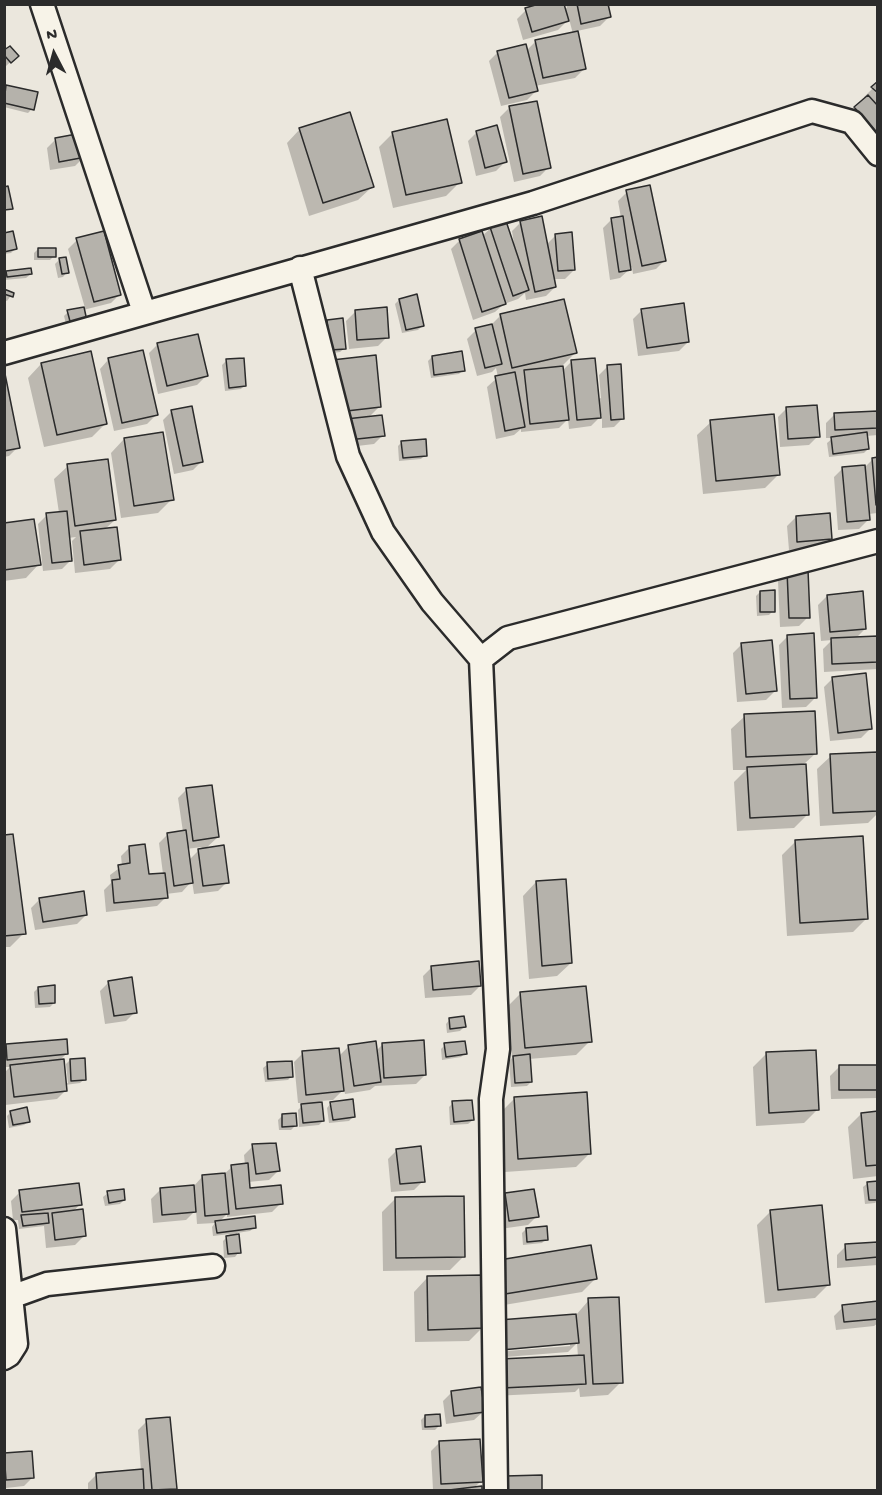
<!DOCTYPE html>
<html>
<head>
<meta charset="utf-8">
<style>
	body { margin:0 }
	#map { position:relative; width:882px; height:1495px; overflow:hidden; background:#ebe7dd; font-family:"Gochi Hand",sans-serif }
	canvas { display:block }
	.frame { position:absolute; inset:0; border:6px solid #2b2b2b; pointer-events:none }
	.north { position:absolute; left:24px; top:24px; width:60px; height:60px; -webkit-text-stroke:4px #f7f3e8; paint-order:stroke; rotate:354deg; font-size:16px; font-weight:700; line-height:24px; text-align:center; color:#2b2b2b }
	.north::after { content:''; display:block; margin:auto; width:21px; height:27px; background:#2b2b2b; clip-path:polygon(50% 0,100% 100%,50% 72%,0 100%) }
</style>
</head>
<body>
<div id="map">
<canvas width="882" height="1495"></canvas>
<div class="frame"></div>
<div class="north">N</div>
</div>
<script>
const c = document.querySelector('canvas').getContext('2d');
c.lineJoin = 'round';
function fill(path, color) {
  c.fillStyle = color;
  c.fill(path, 'evenodd');
}
function toPath(rows) {
  const path = new Path2D();
  for (const r of rows) {
    path.moveTo(r[0], r[1]);
    for (let i = 2; i < r.length; i += 2) path.lineTo(r[i], r[i + 1]);
  }
  return path;
}
function stroke(path, color, width, dash) {
  c.strokeStyle = color;
  c.lineWidth = width;
  c.lineCap = dash ? 'butt' : 'round';
  c.setLineDash(dash || []);
  c.stroke(path);
}
fill(toPath([
	[566,4,606,4,609,17,600,26,577,31,584,69,575,78,535,86,536,91,527,100,501,106,489,61,498,52,526,51,536,41,573,34,569,19,558,30,523,40,517,19,526,10,564,8,567,8],
	[4,52,17,56,6,66,4,64],
	[878,83,878,144,846,117,866,99,864,97],
	[7,86,32,109,28,113,4,107,4,89],
	[509,108,549,167,540,176,514,182,500,117],
	[300,129,372,187,358,200,309,216,287,143],
	[477,132,505,162,496,171,476,176,468,141],
	[393,133,460,182,446,196,393,208,379,147],
	[56,139,84,157,75,166,50,170,47,148],
	[627,192,665,260,656,269,633,274,632,267,620,278,610,280,603,228,612,219,621,218,618,201],
	[521,222,546,245,556,235,574,270,565,279,553,279,555,287,546,296,526,300,525,293,518,299,504,304,495,312,473,320,451,249,460,240,482,236,491,228,512,244,514,244,512,231],
	[4,234,15,249,11,253,4,254],
	[77,240,120,294,111,303,83,310,67,328,64,316,68,312,85,308,68,249],
	[38,249,54,256,50,260,34,260,34,253],
	[59,260,67,272,63,277,58,278,55,264],
	[7,272,31,274,26,278,4,280,4,275],
	[4,291,12,294,7,301,4,300],
	[399,300,423,325,418,330,402,333,395,304],
	[642,310,688,342,679,351,638,356,633,319],
	[355,312,387,337,378,346,349,349,346,321],
	[501,315,575,353,562,366,562,371,571,362,598,399,601,398,599,375,608,366,623,418,614,427,602,428,602,415,591,426,569,429,568,419,559,428,521,432,521,429,514,435,496,439,487,387,498,377,496,368,492,372,477,376,467,339,476,330,490,326],
	[328,321,345,348,340,352,327,354,324,326],
	[158,344,206,376,197,385,158,394,149,353],
	[432,357,463,370,459,374,431,378,428,361],
	[108,360,156,415,147,424,114,431,100,369],
	[227,360,245,385,241,389,225,391,222,365],
	[41,364,106,423,92,437,44,447,28,378],
	[324,371,380,406,368,418,383,435,374,444,340,448],
	[4,373,18,447,9,456,4,457],
	[786,409,818,436,809,445,780,447,778,417],
	[172,411,202,461,193,470,174,474,163,420],
	[878,412,878,435,866,436,868,449,864,453,829,457,827,443,833,438,826,438,826,423,835,414],
	[711,422,778,475,765,488,703,494,697,435],
	[124,439,172,499,158,513,121,518,111,453],
	[402,442,425,455,421,459,399,461,398,446],
	[873,459,878,459,878,513,868,514,868,520,859,529,838,530,834,477,843,468,866,466],
	[68,466,115,520,105,529,119,560,110,569,75,573,72,541,76,537,68,538,71,558,73,558,62,569,43,571,38,524,47,515,59,513,54,479],
	[796,517,831,539,822,548,789,550,787,526],
	[4,525,39,564,26,578,4,581],
	[787,572,808,617,799,626,780,627,778,581],
	[760,592,773,611,769,615,757,616,756,596],
	[827,596,865,629,855,639,878,637,878,669,824,672,823,649,832,640,821,641,818,605],
	[788,636,815,698,806,707,782,708,779,645],
	[742,644,775,691,766,700,737,702,733,653],
	[833,678,870,729,861,738,830,741,824,687],
	[745,716,815,754,804,764,807,815,794,828,737,831,734,782,746,770,733,770,731,729],
	[878,754,878,813,868,823,820,826,817,769,831,756],
	[187,789,218,837,205,849,227,882,218,891,194,894,192,881,182,892,166,894,166,897,157,906,106,912,104,890,111,883,110,875,122,866,121,856,130,847,147,876,163,874,159,843,168,834,183,832,178,798],
	[202,847,188,861,186,849],
	[4,837,24,933,10,947,4,947],
	[796,841,867,918,853,932,787,936,782,855],
	[536,882,571,963,557,976,529,979,523,896],
	[40,899,86,915,77,924,35,930,31,908],
	[432,967,480,986,471,995,425,998,423,976],
	[109,982,135,1012,126,1021,105,1024,100,991],
	[38,988,54,1003,50,1007,35,1008,34,992],
	[521,993,590,1041,576,1055,529,1059,531,1082,527,1086,511,1087,509,1061,512,1058,507,1007],
	[450,1019,464,1027,460,1031,447,1033,446,1024],
	[383,1044,425,1075,416,1084,375,1086,370,1090,345,1094,344,1089,333,1100,321,1101,323,1121,319,1125,299,1127,298,1110,305,1103,298,1103,294,1062,303,1053,339,1056,349,1046,375,1052],
	[445,1045,465,1053,461,1057,442,1060,441,1049],
	[7,1046,66,1054,59,1061,65,1084,68,1083,66,1064,70,1060,85,1079,80,1083,65,1085,66,1090,57,1099,5,1105,4,1073,10,1067,4,1067,4,1048],
	[767,1053,817,1110,804,1123,756,1126,753,1067],
	[268,1064,292,1076,288,1080,265,1082,263,1068],
	[839,1067,878,1067,878,1098,831,1099,830,1076],
	[515,1098,589,1154,576,1167,505,1172,501,1112],
	[331,1103,353,1117,349,1121,329,1123,327,1108],
	[453,1103,473,1120,468,1124,450,1125,449,1107],
	[11,1112,29,1121,24,1125,9,1128,7,1116],
	[878,1112,878,1176,853,1179,848,1127,861,1114],
	[282,1116,296,1125,291,1130,279,1130,278,1120],
	[253,1146,278,1171,269,1180,248,1182,249,1190,281,1203,272,1212,227,1217,227,1214,219,1222,255,1227,250,1231,237,1233,239,1252,235,1257,224,1258,223,1241,230,1234,213,1236,212,1227,215,1223,197,1224,196,1210,186,1220,153,1223,151,1199,160,1190,193,1187,202,1177,223,1175,232,1167,245,1165,244,1155],
	[397,1150,423,1181,414,1190,391,1192,388,1159],
	[868,1183,878,1200,875,1203,865,1204,863,1187],
	[20,1192,80,1204,73,1212,84,1236,75,1245,46,1248,44,1226,19,1229,18,1220,13,1220,11,1201],
	[108,1193,124,1200,120,1204,105,1206,103,1197],
	[505,1194,537,1216,528,1225,500,1229,496,1203],
	[395,1199,464,1256,450,1270,383,1271,382,1212],
	[770,1212,829,1284,815,1298,765,1303,757,1225],
	[526,1229,546,1239,542,1243,523,1245,522,1233],
	[878,1244,878,1265,837,1268,837,1255,846,1246],
	[486,1275,595,1279,582,1292,492,1307],
	[427,1278,483,1327,469,1341,415,1342,414,1292],
	[589,1300,621,1382,608,1395,580,1397,579,1388,575,1392,493,1396,492,1370,578,1357,577,1343,568,1352,493,1358,490,1330,576,1315],
	[570,1343,570,1346,494,1352,494,1349],
	[878,1303,878,1323,874,1326,836,1330,834,1316,843,1307],
	[452,1392,483,1412,474,1420,446,1424,443,1401],
	[425,1416,439,1426,435,1430,422,1430,421,1420],
	[147,1421,175,1488,173,1490,88,1490,88,1483,97,1474,141,1471,138,1430],
	[440,1442,481,1481,473,1489,481,1488,481,1490,433,1490,431,1451],
	[4,1455,33,1477,24,1486,6,1488,6,1490,4,1490]
]), '#0003');
const building = toPath([
	[539,4,564,4,569,21,532,32,525,8,539,4],
	[577,4,608,4,611,17,581,24,577,4],
	[578,31,586,69,543,78,535,40,578,31],
	[526,44,538,91,509,98,497,51,526,44],
	[10,46,19,56,11,63,4,55,4,50,10,46],
	[878,81,878,93,871,87,878,81],
	[6,85,38,92,34,110,4,103,6,85],
	[868,95,878,106,878,134,854,107,868,95],
	[537,101,551,168,523,174,509,106,537,101],
	[350,112,374,187,323,203,299,128,350,112],
	[447,119,462,183,406,195,392,132,447,119],
	[497,125,507,162,485,168,476,131,497,125],
	[82,133,86,157,59,162,55,138,82,133],
	[650,185,666,261,642,266,626,190,650,185],
	[8,186,13,209,4,210,4,187,8,186],
	[542,216,556,287,535,292,520,221,542,216],
	[623,216,631,270,619,272,611,218,623,216],
	[506,221,529,290,513,296,490,227,506,221],
	[13,231,17,249,4,252,4,233,13,231],
	[104,231,121,295,94,302,76,238,104,231],
	[482,231,506,304,482,312,459,239,482,231],
	[572,232,575,270,558,271,555,234,572,232],
	[38,248,56,248,56,257,38,257,38,248],
	[66,257,69,273,62,274,59,258,66,257],
	[31,268,32,274,7,277,6,271,31,268],
	[4,289,14,293,13,297,4,294,4,289],
	[417,294,424,326,406,330,399,299,417,294],
	[564,299,577,353,512,368,500,314,564,299],
	[684,303,689,342,647,348,641,309,684,303],
	[84,307,87,321,71,325,67,310,84,307],
	[387,307,389,338,357,340,355,310,387,307],
	[343,318,346,349,330,350,327,320,343,318],
	[492,324,502,364,485,368,475,328,492,324],
	[198,334,208,376,167,386,157,343,198,334],
	[143,350,158,415,122,423,108,358,143,350],
	[91,351,107,424,57,435,41,363,91,351],
	[462,351,465,371,434,375,432,356,462,351],
	[376,355,381,407,338,412,332,360,376,355],
	[244,358,246,386,229,388,226,359,244,358],
	[595,358,601,418,577,420,571,360,595,358],
	[621,364,624,419,611,420,607,365,621,364],
	[563,366,569,420,530,424,524,370,563,366],
	[4,369,20,448,4,451,4,369],
	[515,372,525,427,505,431,495,376,515,372],
	[817,405,820,437,788,439,786,407,817,405],
	[192,406,203,462,183,466,171,410,192,406],
	[878,411,878,428,835,430,834,413,878,411],
	[774,414,780,475,716,481,710,420,774,414],
	[382,415,385,436,348,440,346,419,382,415],
	[163,432,174,500,134,506,124,438,163,432],
	[867,432,869,449,833,454,831,437,867,432],
	[426,439,427,456,403,458,401,441,426,439],
	[878,457,878,505,876,505,872,458,878,457],
	[108,459,116,520,75,526,67,464,108,459],
	[865,465,870,520,847,522,842,467,865,465],
	[67,511,72,561,52,563,46,513,67,511],
	[830,513,832,539,797,542,796,516,830,513],
	[34,519,41,565,4,570,4,523,34,519],
	[117,527,121,560,84,565,80,531,117,527],
	[808,570,810,618,789,618,787,571,808,570],
	[775,590,775,612,760,612,760,591,775,590],
	[863,591,866,629,830,632,827,595,863,591],
	[814,633,817,698,790,699,787,635,814,633],
	[878,636,878,662,832,664,831,638,878,636],
	[772,640,777,691,746,694,741,643,772,640],
	[866,673,872,729,838,733,832,677,866,673],
	[815,711,817,754,746,757,744,714,815,711],
	[878,752,878,811,833,813,830,754,878,752],
	[806,764,809,815,750,818,747,767,806,764],
	[212,785,219,837,193,841,186,788,212,785],
	[186,830,193,883,174,886,167,833,186,830],
	[13,834,26,934,4,936,4,835,13,834],
	[863,836,868,919,800,923,795,840,863,836],
	[145,844,149,874,165,873,168,898,114,903,112,880,120,879,118,865,130,863,129,846,145,844],
	[224,845,229,883,203,886,198,849,224,845],
	[566,879,572,963,542,966,536,881,566,879],
	[84,891,87,915,43,922,39,898,84,891],
	[479,961,481,986,433,990,431,966,479,961],
	[132,977,137,1013,114,1016,108,981,132,977],
	[55,985,55,1003,39,1004,38,987,55,985],
	[586,986,592,1042,525,1048,520,992,586,986],
	[464,1016,466,1027,450,1029,449,1018,464,1016],
	[67,1039,68,1054,7,1060,6,1044,67,1039],
	[424,1040,426,1075,384,1078,382,1043,424,1040],
	[376,1041,381,1082,354,1086,348,1045,376,1041],
	[465,1041,467,1054,446,1057,444,1043,465,1041],
	[339,1048,344,1091,306,1095,302,1051,339,1048],
	[816,1050,819,1110,769,1113,766,1052,816,1050],
	[530,1054,532,1082,515,1083,513,1056,530,1054],
	[85,1058,86,1080,71,1081,70,1059,85,1058],
	[64,1059,67,1091,14,1097,10,1065,64,1059],
	[292,1061,293,1077,268,1079,267,1062,292,1061],
	[839,1065,878,1065,878,1090,839,1090,839,1065],
	[587,1092,591,1154,518,1159,514,1097,587,1092],
	[353,1099,355,1117,333,1120,330,1102,353,1099],
	[472,1100,474,1120,454,1122,452,1101,472,1100],
	[322,1102,324,1121,303,1123,301,1104,322,1102],
	[27,1107,30,1122,13,1125,10,1111,27,1107],
	[878,1111,878,1165,866,1166,861,1113,878,1111],
	[296,1113,297,1126,282,1127,282,1114,296,1113],
	[276,1143,280,1171,256,1174,252,1144,276,1143],
	[421,1146,425,1182,400,1184,396,1149,421,1146],
	[248,1163,250,1188,281,1185,283,1204,236,1209,231,1165,248,1163],
	[225,1173,229,1214,205,1216,202,1175,225,1173],
	[878,1181,878,1200,869,1200,867,1182,878,1181],
	[79,1183,82,1205,22,1212,19,1190,79,1183],
	[194,1185,196,1212,162,1215,160,1188,194,1185],
	[124,1189,125,1200,109,1203,107,1191,124,1189],
	[534,1189,539,1217,509,1221,505,1193,534,1189],
	[464,1196,465,1257,396,1258,395,1197,464,1196],
	[822,1205,830,1285,778,1290,770,1210,822,1205],
	[83,1209,86,1236,55,1240,52,1213,83,1209],
	[48,1213,49,1223,23,1226,21,1215,48,1213],
	[255,1216,256,1228,217,1233,215,1221,255,1216],
	[547,1226,548,1240,527,1242,526,1228,547,1226],
	[239,1234,241,1253,228,1254,226,1236,239,1234],
	[878,1242,878,1257,846,1260,845,1244,878,1242],
	[591,1245,597,1279,505,1294,499,1260,591,1245],
	[483,1275,484,1328,428,1330,427,1276,483,1275],
	[619,1297,623,1383,593,1384,588,1298,619,1297],
	[878,1301,878,1319,844,1322,842,1305,878,1301],
	[576,1314,579,1343,501,1350,499,1320,576,1314],
	[584,1355,586,1384,502,1388,500,1359,584,1355],
	[481,1387,485,1412,454,1416,451,1391,481,1387],
	[440,1414,441,1426,425,1427,425,1415,440,1414],
	[170,1417,177,1489,152,1490,146,1419,170,1417],
	[480,1439,483,1482,441,1484,439,1441,480,1439],
	[32,1451,34,1478,6,1480,4,1453,32,1451],
	[143,1469,144,1490,97,1490,96,1473,143,1469],
	[542,1475,542,1490,505,1490,505,1476,542,1475],
	[482,1486,482,1490,449,1490,482,1486]
]);
fill(building, '#b5b2ab');
stroke(building, '#2b2b2b', 1.5);
const minor = toPath([
	[42,4,144,312],
	[300,268,348,456,383,532,432,602,481,659],
	[4,353,533,203,812,111,852,122,878,154],
	[4,1229,16,1344,9,1355,4,1358],
	[11,1297,47,1284,213,1266],
	[496,1490,491,1099,498,1049,481,659,508,638,878,541]
]);
stroke(minor, '#2b2b2b', 27);
stroke(minor, '#f7f3e8', 22);
</script>
</body>
</html>
